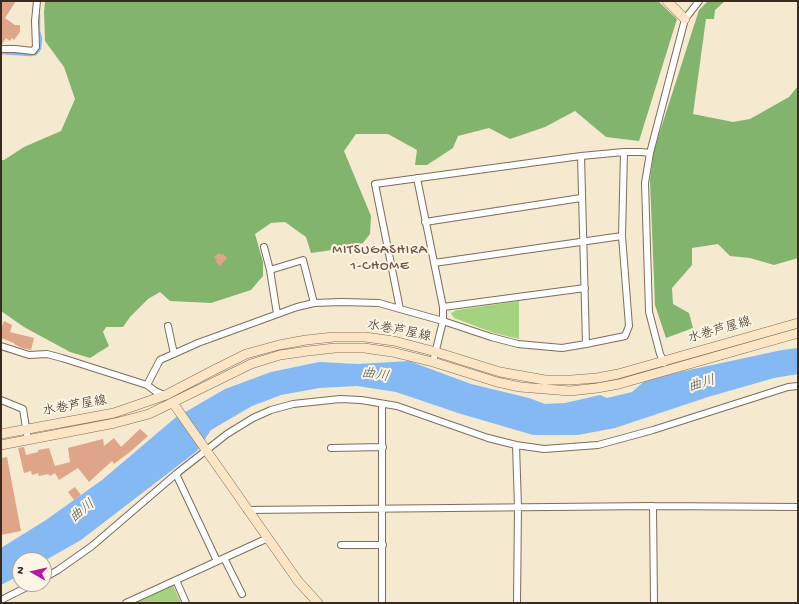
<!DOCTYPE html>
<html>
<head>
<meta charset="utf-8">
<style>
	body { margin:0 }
	#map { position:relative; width:799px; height:604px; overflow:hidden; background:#f5e9cf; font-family:"Gochi Hand",sans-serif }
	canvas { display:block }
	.frame { position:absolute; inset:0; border:2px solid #3b2a1e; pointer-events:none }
	.north { position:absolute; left:12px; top:552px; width:40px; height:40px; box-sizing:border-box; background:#fcf5e5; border:1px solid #afa495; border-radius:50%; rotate:278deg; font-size:11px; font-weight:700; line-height:16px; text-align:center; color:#3b2a1e }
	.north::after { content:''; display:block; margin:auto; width:14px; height:18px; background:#b5179e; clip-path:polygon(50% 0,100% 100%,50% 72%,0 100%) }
</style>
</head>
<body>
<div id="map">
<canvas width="799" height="604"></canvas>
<div class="frame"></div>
<div class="north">N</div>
</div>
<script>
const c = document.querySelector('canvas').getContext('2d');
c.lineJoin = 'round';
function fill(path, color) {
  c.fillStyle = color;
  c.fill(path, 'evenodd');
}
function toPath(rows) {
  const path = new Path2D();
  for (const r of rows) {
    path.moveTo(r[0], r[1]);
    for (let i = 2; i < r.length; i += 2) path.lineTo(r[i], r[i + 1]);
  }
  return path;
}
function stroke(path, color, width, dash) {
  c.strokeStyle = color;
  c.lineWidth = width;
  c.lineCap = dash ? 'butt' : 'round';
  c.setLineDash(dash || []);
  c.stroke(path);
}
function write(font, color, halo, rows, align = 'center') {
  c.font = font + ' "Gochi Hand","Klee One",sans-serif';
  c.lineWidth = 4;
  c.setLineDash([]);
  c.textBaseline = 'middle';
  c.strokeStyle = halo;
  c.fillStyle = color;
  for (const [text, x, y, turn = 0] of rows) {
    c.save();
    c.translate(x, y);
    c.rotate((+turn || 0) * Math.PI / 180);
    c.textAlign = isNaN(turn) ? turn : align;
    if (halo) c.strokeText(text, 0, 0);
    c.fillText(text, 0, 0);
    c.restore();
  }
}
fill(toPath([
	[519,301,519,339,494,333,454,318,451,313,457,310],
	[173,585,181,603,133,603]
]), '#a4d27f');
fill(toPath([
	[45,1,658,1,677,19,639,141,606,137,575,111,545,127,510,139,489,128,458,136,453,148,427,165,415,165,417,150,388,134,356,134,344,151,371,216,370,234,363,243,339,249,311,253,306,237,285,222,271,223,255,234,263,262,263,276,251,290,211,303,170,301,160,292,148,299,130,317,123,327,106,327,103,332,109,346,90,358,70,352,24,327,1,311,1,160,4,160,24,147,61,131,75,99,64,67,45,41,44,12],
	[708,1,725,1,715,10,714,19,706,19,693,114,733,122,750,119,789,97,798,86,798,258,774,265,750,258,730,256,718,244,692,248,692,265,672,288,673,304,689,313,693,328,666,338,655,305,650,180,654,150,699,10]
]), '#83b46e');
fill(toPath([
	[798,348,798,374,774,378,708,397,615,428,578,435,533,435,458,413,396,392,357,386,319,388,281,395,252,406,211,430,197,451,81,540,44,561,44,560,20,560,20,575,1,585,1,548,46,520,102,480,175,418,225,389,271,372,319,362,358,364,409,361,471,384,529,398,545,404,565,403,600,395,607,398,632,392,647,379,782,350]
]), '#84b9f3');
stroke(toPath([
	[1,53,30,55,36,54,40,49,41,39,39,31,39,15]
]), '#84b9f3', 2.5);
fill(toPath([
	[1,1,16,1,5,18,15,25,20,25,20,32,14,40,12,38,10,41,6,38,2,44,1,44],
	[219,253,221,255,223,254,227,258,220,266,215,261,217,260,214,257],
	[4,321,12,325,10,332,34,338,31,350,22,348,14,344,14,343,1,338,1,330],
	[140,429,148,436,131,451,114,464,112,461,89,482,78,468,59,480,55,473,50,476,48,474,39,476,38,473,32,475,31,471,24,473,18,448,24,447,26,455,38,452,38,450,49,448,55,466,70,462,68,448,103,439,104,446,114,438,121,447],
	[7,457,21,531,1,535,1,458],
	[75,487,81,495,74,500,68,492]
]), '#dea588');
const street = toPath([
	[1,49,15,49,33,51,36,47,35,21,37,1],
	[581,156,586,344,562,348,518,344,491,337,443,321,400,309,375,184,581,156],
	[581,156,624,152,641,152,650,153],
	[417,178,443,307,443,321,433,362],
	[425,222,581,198],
	[264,247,270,270,277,314],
	[434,263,622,236],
	[270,270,303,260,314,303],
	[443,307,585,288],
	[168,326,174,354],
	[586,344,625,336,629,326,622,236,624,152],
	[1,346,29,355,47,354,62,358,147,385,155,391,166,396],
	[664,363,660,354,649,312,645,183,650,153,685,19,699,1],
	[147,385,160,360,198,343,297,307,314,303,341,302,379,303,400,309],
	[1,400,23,409,28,440],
	[382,404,382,603],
	[516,445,518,507,517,603],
	[331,448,383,447],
	[176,474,217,561],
	[653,506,654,603],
	[247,510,653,506,798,507],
	[341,545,383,545],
	[224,558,242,594],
	[44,578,58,570,92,546,176,474,227,434,253,418,271,410,293,404,340,399,361,400,397,406,488,438,516,445,544,449,598,445,653,430,788,387,798,386],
	[176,580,186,603],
	[1,600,33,584],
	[126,603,268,538]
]);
const secondary = toPath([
	[667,1,685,19],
	[173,403,298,581,318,603],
	[1,434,114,413,166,395,212,371,246,354,279,345,306,340,334,337,365,337,394,341,436,352,500,372,545,380,571,380,597,378,618,374,798,323],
	[1,445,115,423,149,414,251,364,280,355,308,351,335,348,364,348,392,352,433,362,497,382,520,387,570,391,597,388,619,384,798,333]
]);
stroke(street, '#7c6d5c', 8);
stroke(secondary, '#7c6d5c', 10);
stroke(street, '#fff', 6);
stroke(secondary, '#fce5c4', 9);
write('13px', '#3b2a1e', '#fcf5e5', [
	["水巻芦屋線",720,331,-16],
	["水巻芦屋線",399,332,11],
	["水巻芦屋線",75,407,-10]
]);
c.letterSpacing = '1px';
write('14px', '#745543', '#fcf5e5', [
	["MITSUGASHIRA",380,251],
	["1-CHOME",380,267]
]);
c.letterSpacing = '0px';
write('italic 14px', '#51555e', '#fcf5e5', [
	["曲川",375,376,9],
	["曲川",702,385,-16],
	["曲川",83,512,-39]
]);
</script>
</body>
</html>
